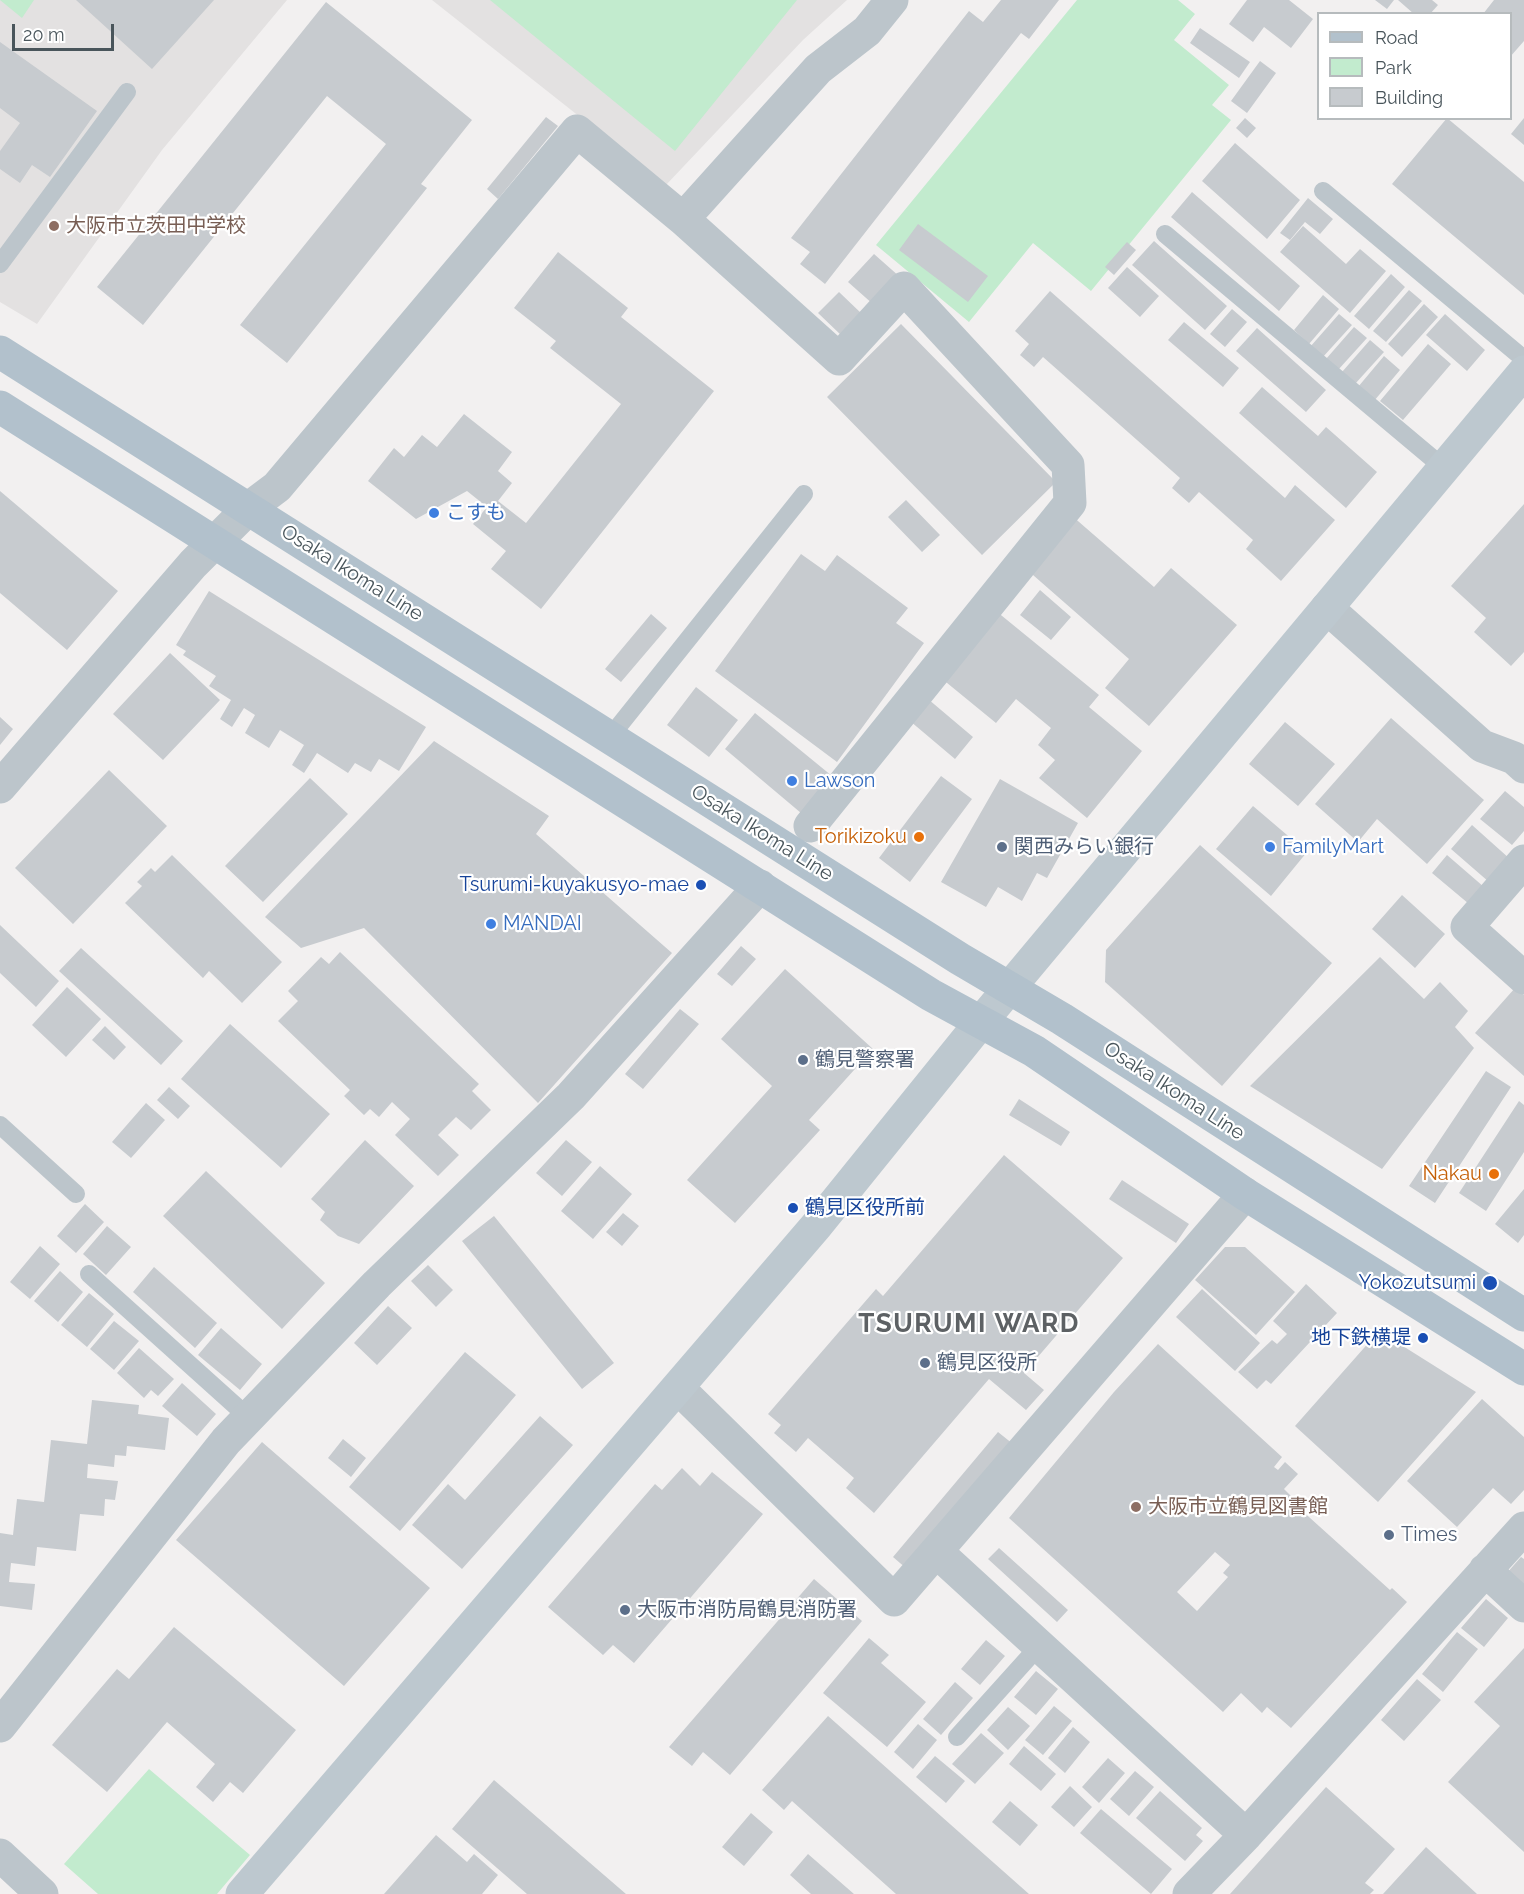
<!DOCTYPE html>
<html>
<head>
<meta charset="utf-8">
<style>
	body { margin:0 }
	#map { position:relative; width:1524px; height:1894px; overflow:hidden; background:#f2f0f0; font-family:Raleway,sans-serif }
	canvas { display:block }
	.legend { position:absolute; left:1317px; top:12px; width:195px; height:108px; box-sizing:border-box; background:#fff; border:2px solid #b6bbbd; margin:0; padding:8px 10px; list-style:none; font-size:18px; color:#49555b }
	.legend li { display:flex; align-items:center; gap:12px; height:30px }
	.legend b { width:30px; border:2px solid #b6bbbd }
	.scale { position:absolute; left:12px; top:24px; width:102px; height:27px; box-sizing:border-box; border:3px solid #49555b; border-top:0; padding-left:8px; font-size:18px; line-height:21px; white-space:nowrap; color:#49555b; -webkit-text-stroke:4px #fff; paint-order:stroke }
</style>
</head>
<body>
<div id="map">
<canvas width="1524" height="1894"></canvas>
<ul class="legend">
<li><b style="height:8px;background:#b2c1cc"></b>Road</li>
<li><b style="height:16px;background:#c2ebce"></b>Park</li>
<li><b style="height:16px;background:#c7cbcf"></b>Building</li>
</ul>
<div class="scale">20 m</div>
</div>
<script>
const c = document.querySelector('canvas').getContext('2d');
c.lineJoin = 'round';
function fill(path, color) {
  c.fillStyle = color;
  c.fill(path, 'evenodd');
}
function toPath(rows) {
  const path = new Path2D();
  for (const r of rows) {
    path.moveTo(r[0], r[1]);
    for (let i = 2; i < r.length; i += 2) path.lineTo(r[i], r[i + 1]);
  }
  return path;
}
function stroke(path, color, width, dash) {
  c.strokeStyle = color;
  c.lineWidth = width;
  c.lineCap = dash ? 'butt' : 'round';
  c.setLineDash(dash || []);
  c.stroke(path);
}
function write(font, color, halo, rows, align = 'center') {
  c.font = font + ' Raleway,"Noto Sans JP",sans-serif';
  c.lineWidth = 4.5;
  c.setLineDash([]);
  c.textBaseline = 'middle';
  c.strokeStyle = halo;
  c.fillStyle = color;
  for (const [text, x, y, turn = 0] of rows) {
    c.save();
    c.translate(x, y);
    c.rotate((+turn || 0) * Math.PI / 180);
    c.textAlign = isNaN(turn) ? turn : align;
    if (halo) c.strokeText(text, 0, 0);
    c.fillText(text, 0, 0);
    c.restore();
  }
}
fill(toPath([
	[0,0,287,0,162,150,37,324,0,302],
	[432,0,847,0,803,40,666,185]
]), '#e3e1e1');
fill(toPath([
	[0,0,34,0,22,18],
	[490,0,797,0,675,151],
	[1077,0,1178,0,1195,14,1174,40,1229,85,1212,105,1231,120,1091,291,1033,243,969,322,876,245],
	[149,1769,250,1855,217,1894,98,1894,64,1864]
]), '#c2ebce');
fill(toPath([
	[76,0,214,0,152,69],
	[1001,0,1059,0,1029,39,1021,33,825,284,800,264,810,252,791,238,969,11,983,22],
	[1247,0,1289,0,1313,19,1291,48,1264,27,1253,42,1229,24],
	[1375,0,1394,0,1387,9],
	[1398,0,1432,0,1438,5,1430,14,1414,14],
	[1494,0,1524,0,1524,41,1510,57,1510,14,1483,14],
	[326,2,472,120,421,184,427,188,287,363,240,325,386,144,327,96,143,325,97,287],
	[1200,28,1250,62,1239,78,1190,43],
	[0,42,97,111,50,177,32,165,20,183,0,169,0,151,20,123,0,108],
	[1260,61,1276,73,1247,113,1231,101],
	[546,117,558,126,498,199,487,189],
	[1245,118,1256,128,1247,138,1236,128],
	[1447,118,1524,182,1524,295,1392,184],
	[1524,118,1524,145,1511,134],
	[1235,143,1300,200,1267,239,1202,181],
	[1192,192,1300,286,1279,311,1171,217],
	[1308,198,1333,219,1320,234,1305,222,1290,240,1280,233],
	[918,224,988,276,968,302,899,250],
	[1303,226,1346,264,1360,249,1386,271,1350,313,1280,252],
	[1154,241,1227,306,1205,330,1132,265],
	[1127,242,1136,250,1114,275,1105,267],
	[558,252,628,308,621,317,714,391,541,609,491,569,506,551,473,524,487,507,467,491,416,519,368,481,394,448,404,457,422,435,437,447,464,414,512,452,498,471,512,483,498,501,526,523,621,404,550,348,556,341,514,308],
	[874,254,900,277,874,305,848,282],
	[1127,267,1159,296,1140,317,1108,288],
	[1391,274,1405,287,1369,329,1354,316],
	[1409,290,1422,301,1386,342,1373,331],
	[1050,291,1285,498,1295,485,1335,520,1281,581,1246,549,1253,540,1199,492,1189,503,1172,488,1180,478,1043,357,1034,367,1020,355,1029,344,1015,331],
	[839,292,862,314,842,336,818,313],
	[1323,295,1339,309,1309,344,1294,330],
	[1424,304,1438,317,1402,357,1388,344],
	[1232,309,1247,322,1225,347,1210,334],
	[1339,314,1352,325,1322,358,1310,347],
	[1445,314,1485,350,1467,371,1426,335],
	[1184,322,1239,368,1223,387,1168,340],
	[901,324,1056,482,982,555,827,397],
	[1354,327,1367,338,1338,370,1326,359],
	[1257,328,1326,390,1306,412,1236,351],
	[1370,340,1384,352,1355,384,1342,372],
	[1428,344,1451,364,1403,420,1380,401],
	[1384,356,1400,370,1374,401,1358,387],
	[1262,387,1318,436,1326,427,1377,472,1346,508,1239,413],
	[0,491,118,591,67,650,0,593],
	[906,500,940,535,922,552,888,517],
	[1524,504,1524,652,1511,666,1474,632,1486,618,1451,586],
	[1071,515,1154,587,1171,568,1237,625,1149,726,1105,688,1129,659,1025,568],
	[801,554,825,571,837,555,908,608,896,623,924,643,837,762,715,671],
	[1040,590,1071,617,1051,640,1020,615],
	[209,591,426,727,399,771,379,759,371,772,355,763,348,773,317,753,304,773,292,765,304,745,280,730,269,748,245,733,255,715,244,708,232,727,220,719,231,700,209,686,216,676,183,655,186,651,176,645],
	[996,611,1099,695,1089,707,1142,751,1087,818,1039,778,1055,760,1038,745,1051,728,1016,699,996,723,941,678],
	[651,614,667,628,621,682,605,669],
	[170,653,220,700,163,760,113,714],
	[696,687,738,720,709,757,667,725],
	[928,699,973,737,955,759,910,721],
	[755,713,832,776,801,813,725,749],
	[0,717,13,729,0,745],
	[1391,718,1484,800,1427,864,1377,819,1358,842,1315,804],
	[1285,722,1335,764,1298,806,1249,764],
	[434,741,549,816,536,834,672,953,538,1103,364,928,301,948,265,917],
	[109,770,167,826,73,924,15,868],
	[941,776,972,799,910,882,879,858],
	[310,778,348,814,263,902,225,866],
	[1000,779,1078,823,1047,878,1037,873,1022,901,998,887,986,907,941,882],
	[1505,791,1524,807,1524,831,1512,845,1480,819],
	[1253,806,1307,852,1271,896,1216,849],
	[1472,825,1510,859,1489,882,1451,849],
	[1200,845,1332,963,1222,1086,1105,982,1106,950],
	[172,855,282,962,242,1003,209,971,203,978,125,903,142,886,137,882,151,868,155,872],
	[1447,855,1484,887,1469,904,1432,873],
	[1402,895,1445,934,1415,968,1372,929],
	[0,925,59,981,36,1007,0,973],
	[741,946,756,959,732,986,717,974],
	[81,948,183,1041,161,1065,59,971],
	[340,952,479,1084,472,1091,491,1110,471,1130,456,1117,438,1135,459,1155,438,1176,395,1135,410,1119,392,1102,379,1117,370,1109,364,1115,344,1096,350,1090,278,1021,298,1001,288,991,321,957,329,964],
	[1380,957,1424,999,1440,982,1468,1011,1455,1027,1474,1048,1382,1169,1250,1086],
	[785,969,873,1049,809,1120,820,1130,735,1223,687,1180,772,1086,721,1039],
	[67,987,101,1019,66,1057,32,1025],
	[1515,988,1524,995,1524,1076,1475,1033],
	[680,1009,699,1024,643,1089,625,1074],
	[230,1024,330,1114,281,1168,181,1079],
	[105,1026,126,1047,114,1060,92,1040],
	[1486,1071,1511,1087,1435,1203,1409,1186],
	[169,1087,190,1106,178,1119,157,1100],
	[1019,1099,1070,1132,1061,1146,1009,1115],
	[1519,1101,1524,1105,1524,1152,1486,1211,1459,1193],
	[146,1103,165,1120,131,1158,112,1142],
	[365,1140,414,1186,359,1244,338,1236,320,1220,325,1212,311,1199],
	[566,1140,592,1162,562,1196,536,1173],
	[1004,1155,1123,1258,1024,1373,1044,1390,1026,1410,989,1379,874,1513,846,1488,854,1478,808,1438,796,1452,774,1433,781,1425,768,1414,876,1289,883,1296],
	[600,1166,632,1194,593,1239,561,1211],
	[206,1171,325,1283,282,1329,163,1216],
	[1122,1180,1189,1224,1176,1243,1109,1199],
	[1524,1189,1524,1235,1518,1243,1495,1224],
	[85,1204,104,1222,76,1253,57,1236],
	[623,1213,639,1226,622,1246,606,1232],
	[494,1216,614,1363,582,1389,462,1241],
	[107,1226,131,1247,106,1275,83,1254],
	[40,1246,60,1264,30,1299,10,1282],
	[1225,1247,1245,1247,1295,1292,1256,1335,1195,1280],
	[428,1265,453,1290,436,1307,411,1281],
	[154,1267,217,1323,195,1348,133,1292],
	[60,1271,83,1292,58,1322,34,1301],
	[1306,1284,1337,1313,1271,1384,1266,1380,1257,1389,1238,1372,1272,1340,1277,1344,1287,1334,1273,1321],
	[1202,1289,1260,1343,1235,1371,1176,1317],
	[89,1293,114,1314,87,1347,61,1325],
	[388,1306,412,1328,377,1365,354,1343],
	[114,1321,139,1341,114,1370,90,1349],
	[221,1328,262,1364,240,1390,198,1355],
	[1379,1331,1476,1392,1378,1502,1295,1426],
	[1158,1344,1282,1457,1274,1467,1278,1470,1285,1462,1298,1474,1284,1489,1292,1497,1289,1499,1390,1590,1392,1588,1407,1602,1291,1728,1267,1707,1262,1713,1241,1693,1223,1712,1009,1518,1114,1392],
	[1215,1552,1230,1565,1223,1573,1228,1577,1197,1611,1177,1592],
	[139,1348,174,1379,158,1396,151,1390,144,1398,117,1373],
	[465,1352,516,1395,400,1531,349,1487],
	[182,1383,216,1414,197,1436,162,1406],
	[1482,1399,1524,1437,1524,1490,1511,1504,1493,1488,1457,1527,1407,1481],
	[92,1400,139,1405,138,1414,169,1418,165,1450,127,1446,126,1456,115,1455,114,1467,88,1464,87,1478,118,1481,115,1500,105,1499,104,1516,80,1514,76,1551,37,1547,35,1566,11,1563,9,1582,35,1584,32,1610,0,1606,0,1533,13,1535,17,1499,44,1502,51,1440,87,1444],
	[540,1416,573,1445,462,1569,412,1525,448,1484,465,1500],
	[998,1432,1013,1444,907,1569,893,1557],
	[343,1439,366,1458,351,1477,328,1458],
	[262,1442,430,1588,344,1686,176,1540],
	[682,1468,700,1486,712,1472,763,1514,634,1663,613,1645,603,1655,548,1607,655,1484,662,1490],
	[999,1548,1068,1610,1057,1622,988,1559],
	[1521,1557,1524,1559,1524,1590,1506,1574],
	[814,1579,862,1621,730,1775,703,1752,692,1766,669,1747],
	[1486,1599,1508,1618,1484,1647,1461,1628],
	[174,1627,296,1730,243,1793,230,1782,213,1802,196,1787,215,1764,167,1722,107,1792,52,1745,117,1669,129,1679],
	[1457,1632,1478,1649,1443,1692,1422,1674],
	[869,1638,889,1655,881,1663,926,1702,887,1747,823,1693],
	[986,1640,1005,1656,980,1685,961,1669],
	[1524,1648,1524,1852,1448,1782,1500,1726,1474,1702],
	[1036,1671,1058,1689,1036,1715,1014,1697],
	[1417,1679,1441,1700,1404,1741,1381,1720],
	[955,1682,973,1698,941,1735,923,1719],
	[1054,1706,1072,1721,1043,1755,1025,1740],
	[1008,1707,1030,1726,1008,1750,987,1730],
	[828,1716,1029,1894,896,1894,792,1801,784,1810,762,1790],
	[918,1724,937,1740,913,1769,894,1752],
	[1073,1727,1090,1742,1065,1773,1048,1758],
	[981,1733,1004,1753,975,1784,952,1764],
	[1024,1746,1056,1774,1041,1791,1009,1764],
	[935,1756,965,1781,946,1803,916,1777],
	[1108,1758,1125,1773,1099,1803,1082,1787],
	[1135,1771,1154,1787,1129,1816,1110,1799],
	[494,1780,626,1894,527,1894,452,1829],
	[1070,1786,1092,1807,1074,1827,1051,1807],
	[1326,1787,1395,1849,1365,1883,1374,1890,1370,1894,1230,1894],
	[1160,1791,1202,1828,1196,1835,1203,1841,1185,1861,1136,1818],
	[1010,1801,1038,1825,1020,1846,992,1822],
	[1101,1809,1172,1869,1151,1894,1080,1833],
	[751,1813,773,1832,744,1866,722,1847],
	[436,1835,467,1862,474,1854,498,1875,482,1894,384,1894],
	[1426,1847,1477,1894,1383,1894],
	[808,1854,854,1894,811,1894,790,1875]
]), '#c7cbcf');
stroke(toPath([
	[1323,191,1524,359],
	[1165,234,1444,468],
	[0,264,127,92],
	[610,737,804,494],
	[0,1125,76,1194],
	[89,1274,248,1417],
	[957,1737,1039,1646]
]), '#bcc5cb', 18);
stroke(toPath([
	[683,219,818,69,867,31,892,0],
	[1327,608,1482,746,1514,758,1524,767],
	[0,787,193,564,249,508,277,487,577,131,683,219,839,359,904,288,1068,465,1070,503,810,826],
	[1524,861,1467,927,1524,978],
	[678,1388,894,1600,1245,1194],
	[938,1553,1246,1835],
	[1485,1570,1524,1606],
	[0,1726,226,1441,377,1284,571,1096,760,886],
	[0,1855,42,1894],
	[1189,1894,1246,1835,1524,1528]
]), '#bcc5cb', 33);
stroke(toPath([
	[242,1894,817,1225,981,1022,1524,372]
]), '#bdc8cf', 33);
stroke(toPath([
	[0,352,960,959,1062,1019,1524,1315],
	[0,407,931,995,1034,1051,1245,1194,1524,1369]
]), '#b2c1cc', 33);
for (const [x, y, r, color] of [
	[54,226,6,"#8d6e63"],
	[434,513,6,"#3f7fe0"],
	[792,781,6,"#3f7fe0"],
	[919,837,6,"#e8710a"],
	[1002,847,6,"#5c6f8a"],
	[1270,847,6,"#3f7fe0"],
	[701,885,6,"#1a4fb4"],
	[491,924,6,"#3f7fe0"],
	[803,1060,6,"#5c6f8a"],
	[1494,1174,6,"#e8710a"],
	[793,1208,6,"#1a4fb4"],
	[1490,1283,8,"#1a4fb4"],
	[1423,1338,6,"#1a4fb4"],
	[925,1363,6,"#5c6f8a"],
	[1136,1507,6,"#8d6e63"],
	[1389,1535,6,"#5c6f8a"],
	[625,1610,6,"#5c6f8a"]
]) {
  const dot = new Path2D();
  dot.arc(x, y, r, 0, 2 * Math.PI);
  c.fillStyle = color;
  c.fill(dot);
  stroke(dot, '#fff', 2);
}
write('20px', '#785e54', '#fff', [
	["大阪市立茨田中学校",66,226],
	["大阪市立鶴見図書館",1148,1507]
], 'left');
write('20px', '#366cbe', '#fff', [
	["こすも",446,513],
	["Lawson",804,781],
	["FamilyMart",1282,847],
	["MANDAI",503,924]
], 'left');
write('20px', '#49555b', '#fff', [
	["Osaka Ikoma Line",352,573,32],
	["Osaka Ikoma Line",762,833,32],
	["Osaka Ikoma Line",1174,1091,33]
]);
write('20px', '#c56008', '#fff', [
	["Torikizoku",907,837],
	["Nakau",1482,1174]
], 'right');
write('20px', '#4e5e75', '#fff', [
	["関西みらい銀行",1014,847],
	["鶴見警察署",815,1060],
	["鶴見区役所",937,1363],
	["Times",1401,1535],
	["大阪市消防局鶴見消防署",637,1610]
], 'left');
write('20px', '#164399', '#fff', [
	["Tsurumi-kuyakusyo-mae",689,885],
	["鶴見区役所前",805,1208,"left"],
	["Yokozutsumi",1476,1283],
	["地下鉄横堤",1411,1338]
], 'right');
c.letterSpacing = '1.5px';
write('bold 26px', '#5d6164', '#fff', [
	["TSURUMI WARD",969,1324]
]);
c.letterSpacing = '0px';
</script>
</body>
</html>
